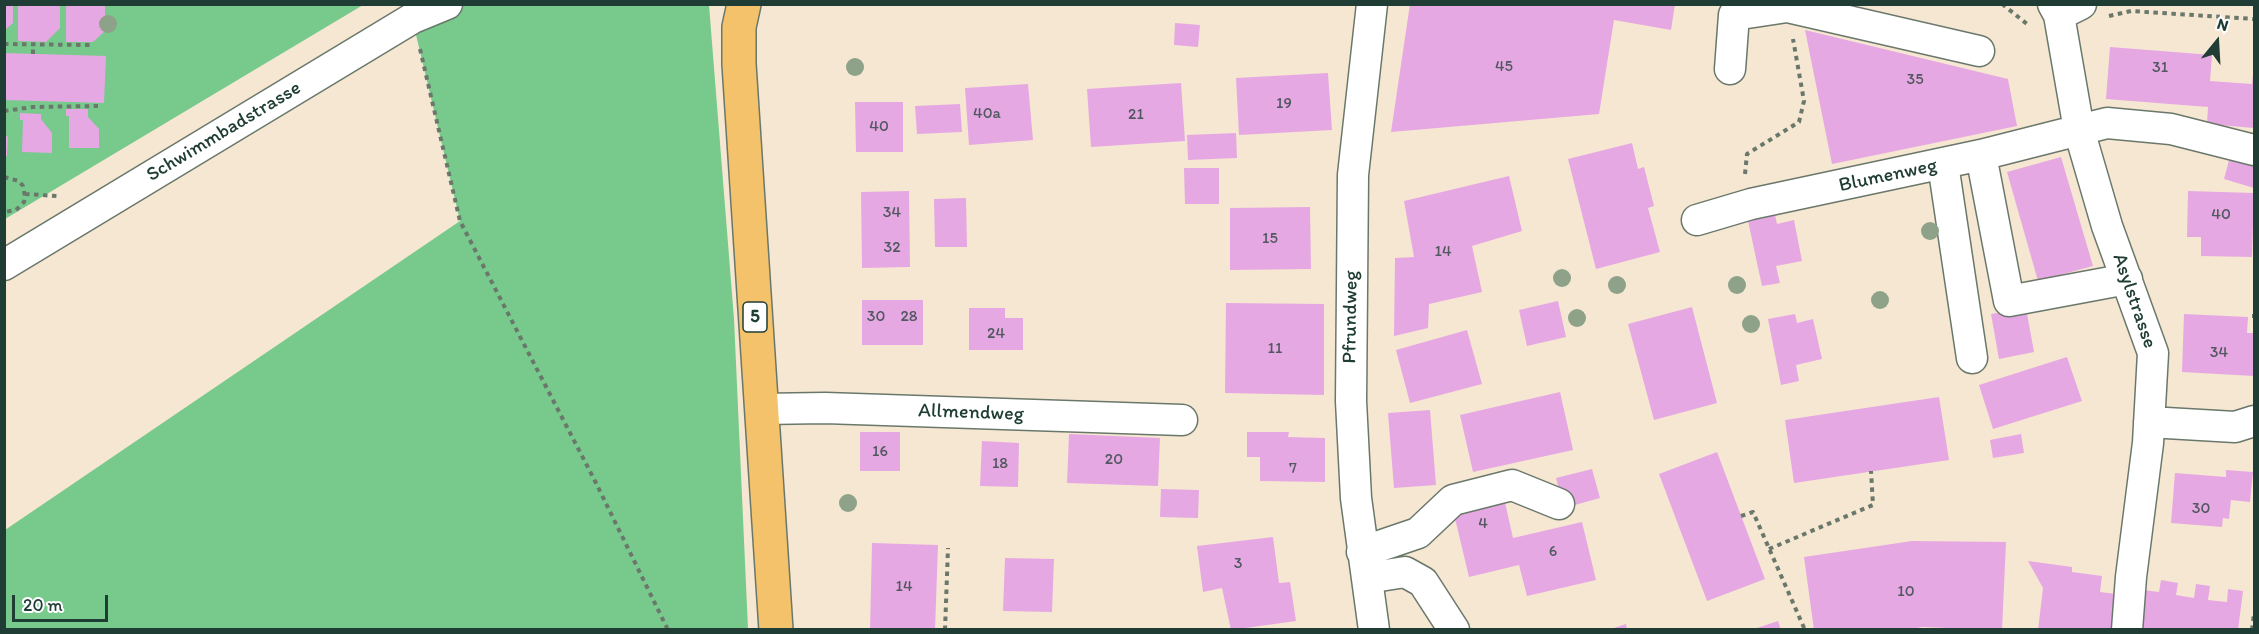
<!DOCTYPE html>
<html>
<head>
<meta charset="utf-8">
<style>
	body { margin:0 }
	#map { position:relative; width:2259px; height:634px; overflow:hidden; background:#f6e7d2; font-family:Itim,sans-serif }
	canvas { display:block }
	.frame { position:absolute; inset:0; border:6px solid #1f3d34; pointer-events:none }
	.north { position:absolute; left:2187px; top:12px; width:60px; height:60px; -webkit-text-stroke:4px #fff; paint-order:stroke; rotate:18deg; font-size:16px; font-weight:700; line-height:24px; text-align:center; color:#1f3d34 }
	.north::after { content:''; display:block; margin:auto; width:21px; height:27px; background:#1f3d34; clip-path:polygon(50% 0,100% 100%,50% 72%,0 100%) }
	.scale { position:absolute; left:12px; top:595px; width:96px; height:27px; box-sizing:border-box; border:3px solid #1f3d34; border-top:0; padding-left:8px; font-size:18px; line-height:21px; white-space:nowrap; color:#1f3d34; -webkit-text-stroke:4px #fff; paint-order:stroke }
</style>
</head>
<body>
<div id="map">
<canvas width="2259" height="634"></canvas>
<div class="frame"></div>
<div class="north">N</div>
<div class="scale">20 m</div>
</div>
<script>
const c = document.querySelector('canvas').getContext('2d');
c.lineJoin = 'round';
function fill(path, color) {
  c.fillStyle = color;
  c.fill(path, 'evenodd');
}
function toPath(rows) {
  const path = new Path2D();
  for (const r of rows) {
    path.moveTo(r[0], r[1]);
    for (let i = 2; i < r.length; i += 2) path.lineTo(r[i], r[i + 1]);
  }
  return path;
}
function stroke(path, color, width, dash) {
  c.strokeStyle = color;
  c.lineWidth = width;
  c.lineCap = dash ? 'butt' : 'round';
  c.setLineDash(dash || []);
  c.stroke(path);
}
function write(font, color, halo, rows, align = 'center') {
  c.font = font + ' Itim,sans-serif';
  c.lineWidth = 4.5;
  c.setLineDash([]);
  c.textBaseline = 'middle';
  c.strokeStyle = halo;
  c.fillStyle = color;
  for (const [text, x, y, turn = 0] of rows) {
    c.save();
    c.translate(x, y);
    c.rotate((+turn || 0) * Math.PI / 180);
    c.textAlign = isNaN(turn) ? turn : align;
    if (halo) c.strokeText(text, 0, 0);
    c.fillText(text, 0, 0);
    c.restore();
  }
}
fill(toPath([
	[5,4,363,5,5,219],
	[409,5,709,5,734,319,748,629,5,630,5,530,460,221]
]), '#77c98c');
fill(toPath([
	[4,4,13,4,13,23,4,31],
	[18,4,60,4,60,28,46,42,18,41],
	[66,4,105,4,105,31,93,42,66,42],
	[1410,4,1675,4,1671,30,1614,20,1599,114,1391,132],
	[1175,23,1200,25,1198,47,1174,45],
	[1805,30,2008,79,2017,126,1832,164],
	[2110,47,2212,55,2210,81,2252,84,2253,74,2254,74,2254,128,2207,124,2208,107,2106,99],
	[4,53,106,56,104,103,4,100],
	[1328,73,1332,130,1239,135,1236,78],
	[1181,83,1185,141,1091,147,1087,89],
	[1028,84,1033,140,969,145,965,88],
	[855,102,903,102,903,152,856,152],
	[960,104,962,132,917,134,915,106],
	[66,109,88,109,88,117,99,129,99,148,69,148,69,116,66,116],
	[20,113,41,114,41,119,52,133,52,153,22,152,23,120,20,120],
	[1236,133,1237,158,1188,160,1187,135],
	[4,134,8,137,7,156,4,156],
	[1632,143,1638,169,1644,167,1654,206,1648,208,1660,252,1596,269,1568,159],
	[2232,149,2254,155,2254,188,2224,179],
	[2061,157,2093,266,2038,281,2007,172],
	[1184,168,1219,168,1219,204,1185,204],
	[1509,176,1522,231,1472,246,1482,292,1429,304,1428,328,1394,336,1395,258,1414,257,1404,201],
	[909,191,910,267,862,268,861,192],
	[2188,191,2254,193,2252,257,2201,256,2201,237,2187,237],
	[966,198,967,247,935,247,934,199],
	[1310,207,1311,269,1230,270,1230,208],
	[1775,215,1777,224,1794,220,1802,261,1776,266,1780,283,1762,286,1748,221],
	[862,300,923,300,923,345,862,345],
	[1558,301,1566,337,1527,346,1519,310],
	[1226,303,1324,304,1324,395,1225,393],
	[1692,307,1717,403,1654,420,1628,324],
	[969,308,1005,308,1005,318,1023,318,1023,350,969,350],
	[2026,308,2034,352,1999,359,1991,314],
	[1795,314,1797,323,1813,319,1822,359,1796,365,1799,381,1781,385,1768,319],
	[2184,314,2248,317,2247,333,2254,333,2254,376,2182,372],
	[1467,330,1482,384,1410,403,1396,350],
	[2067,357,2082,401,1993,429,1979,385],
	[1560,392,1573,450,1473,472,1460,415],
	[1939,397,1949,460,1794,483,1785,420],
	[1430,410,1436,485,1394,488,1388,413],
	[860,432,900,432,900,471,860,471],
	[1247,432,1289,432,1288,437,1325,438,1325,482,1260,481,1260,457,1247,457],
	[1069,434,1160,438,1158,486,1067,483],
	[2021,434,2024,453,1993,458,1990,440],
	[982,441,1019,443,1018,487,980,486],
	[1717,452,1765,579,1707,601,1659,474],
	[1592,469,1600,498,1564,508,1556,478],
	[2226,470,2253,472,2250,502,2231,500,2229,519,2223,518,2222,527,2171,523,2175,473,2226,477],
	[1161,489,1199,490,1198,518,1160,517],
	[1504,498,1513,538,1582,522,1596,580,1527,596,1519,565,1469,577,1453,510],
	[1273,537,1279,583,1290,582,1296,621,1231,630,1222,588,1203,592,1197,546],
	[1912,541,2006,542,2002,630,1922,627,1906,630,1814,630,1804,557],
	[872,543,938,545,935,630,870,630],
	[1005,558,1054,559,1052,612,1003,611],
	[2028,561,2072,567,2072,572,2102,576,2100,592,2116,594,2111,630,2038,630,2043,588],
	[2161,580,2178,583,2176,595,2194,598,2196,584,2210,586,2208,600,2227,602,2228,589,2243,591,2238,630,2137,630,2143,590,2159,592],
	[1778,621,1781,630,1754,630,1754,629],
	[1626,624,1627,630,1611,630,1611,629]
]), '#e6a8e3');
const minor = toPath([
	[1372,4,1353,175,1351,401,1356,498,1374,630],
	[2053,4,2059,15,2079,130,2107,226,2153,353,2148,443,2131,577,2127,630],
	[2059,15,2081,4],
	[1730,69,1734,15,1787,7,1979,51],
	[1981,155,2009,301,2127,279],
	[1943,164,1972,358],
	[1697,220,1751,204,1981,155,2107,123,2171,129,2254,150],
	[4,265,413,18,447,4],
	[761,409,825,408,1182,420],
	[2149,422,2235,427,2254,421],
	[1362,552,1418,533,1453,500,1512,485,1559,504],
	[1367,578,1405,572,1423,582,1454,630]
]);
const major = toPath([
	[744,4,739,27,739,64,776,630]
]);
stroke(minor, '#6a786b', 33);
stroke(major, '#6a786b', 36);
stroke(toPath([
	[2002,4,2027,24],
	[2109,16,2131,11,2254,19],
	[4,44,90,45],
	[420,49,460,221,595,481,668,630],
	[33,54,33,45],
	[4,111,33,107,98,106],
	[1745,174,1747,154,1799,122,1804,101,1793,39],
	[4,177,19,181,23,186,25,197,24,202,16,210,4,212],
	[25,194,57,196],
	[2252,316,2254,316],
	[1741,516,1753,512,1805,630],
	[1769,549,1873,505,1871,471],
	[945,630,948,548],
	[2252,630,2254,613]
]), '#6a786b', 4, [4.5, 4.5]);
stroke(minor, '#fff', 30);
stroke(major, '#f3c26a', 33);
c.fillStyle = '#8ea189';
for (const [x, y] of [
	[108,24],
	[855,67],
	[1930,231],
	[1562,278],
	[1617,285],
	[1737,285],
	[1880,300],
	[1577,318],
	[1751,324],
	[848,503]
]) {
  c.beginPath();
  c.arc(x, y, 9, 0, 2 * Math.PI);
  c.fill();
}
write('16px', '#515860', null, [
	["45",1504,67],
	["31",2160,68],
	["35",1915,80],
	["19",1284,104],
	["40a",987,114],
	["21",1136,115],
	["40",879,127],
	["34",892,213],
	["40",2221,215],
	["15",1270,239],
	["32",892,248],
	["14",1443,252],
	["30",876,317],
	["28",909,317],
	["24",996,334],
	["11",1275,349],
	["34",2219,353],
	["16",880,452],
	["20",1114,460],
	["18",1000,464],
	["7",1293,469],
	["30",2201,509],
	["4",1483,524],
	["6",1553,552],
	["3",1238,564],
	["14",904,587],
	["10",1906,592]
]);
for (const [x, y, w] of [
	[755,317,24]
]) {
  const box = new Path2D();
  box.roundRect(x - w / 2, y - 15, w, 30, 4.5);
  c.fillStyle = '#fff';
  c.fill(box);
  stroke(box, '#1f3d34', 1.5);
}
write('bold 18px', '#1f3d34', null, [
	["5",755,317]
]);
write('20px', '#1f3d34', '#fff', [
	["Schwimmbadstrasse",224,132,-31],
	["Blumenweg",1888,176,-12],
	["Asylstrasse",2134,301,71],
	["Pfrundweg",1351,317,-89],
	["Allmendweg",971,413,2]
]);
</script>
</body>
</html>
